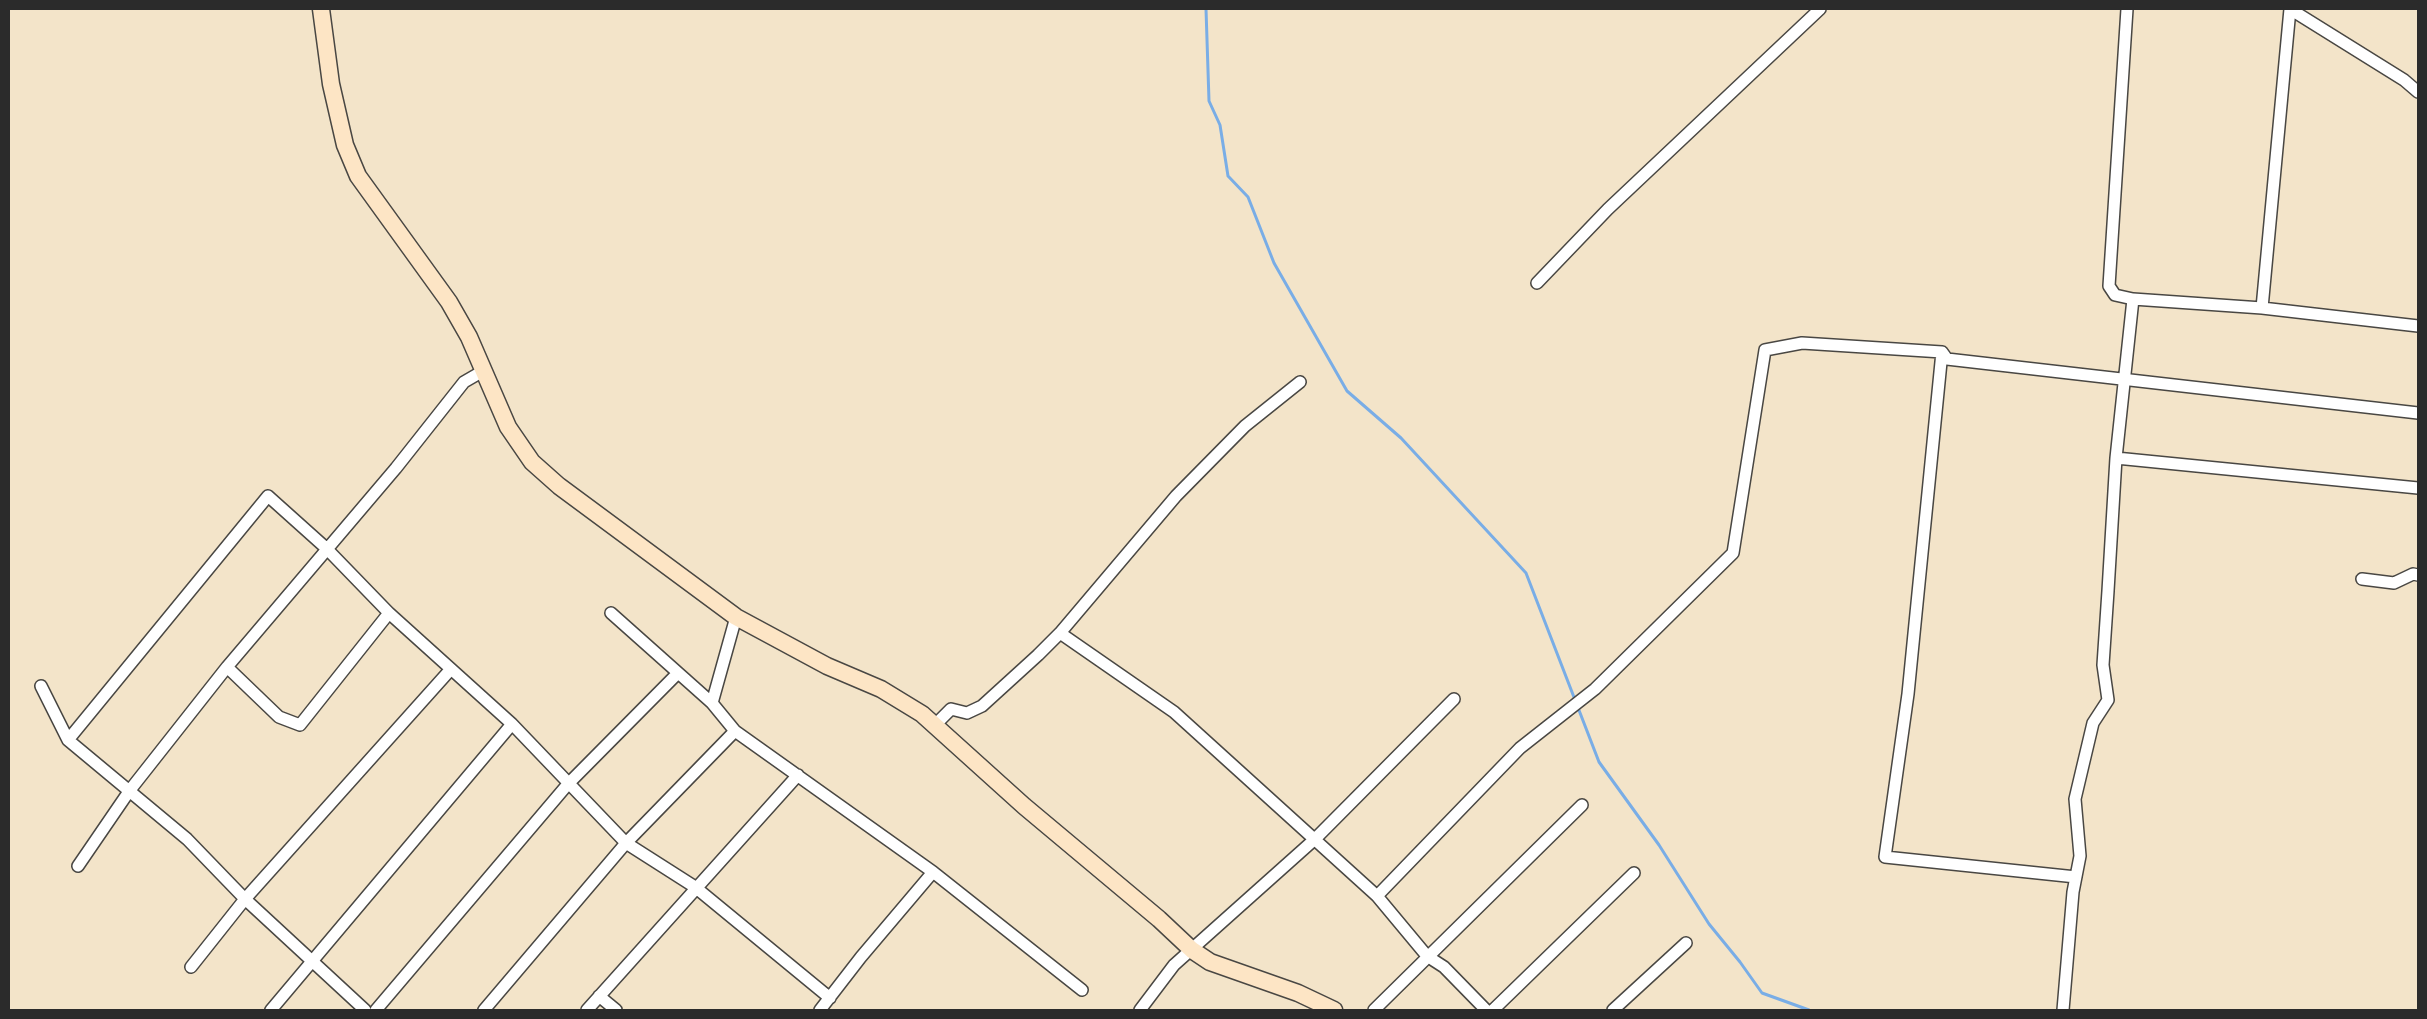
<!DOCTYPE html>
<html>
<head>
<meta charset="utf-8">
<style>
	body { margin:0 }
	#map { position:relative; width:2427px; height:1019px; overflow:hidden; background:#f3e4c9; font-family:Delius,sans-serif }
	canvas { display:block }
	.frame { position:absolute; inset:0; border:10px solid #2b2b2b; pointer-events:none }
</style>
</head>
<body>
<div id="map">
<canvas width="2427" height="1019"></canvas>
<div class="frame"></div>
</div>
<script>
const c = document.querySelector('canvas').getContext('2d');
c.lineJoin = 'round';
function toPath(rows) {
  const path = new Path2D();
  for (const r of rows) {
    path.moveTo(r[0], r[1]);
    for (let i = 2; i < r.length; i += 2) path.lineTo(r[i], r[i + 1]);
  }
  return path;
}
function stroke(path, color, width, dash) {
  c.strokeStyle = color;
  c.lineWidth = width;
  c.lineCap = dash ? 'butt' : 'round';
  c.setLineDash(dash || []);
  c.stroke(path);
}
stroke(toPath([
	[1206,9,1209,101,1220,125,1228,176,1248,197,1274,263,1347,391,1401,438,1526,573,1599,762,1659,845,1709,924,1740,962,1762,993,1809,1010]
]), '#79ade6', 3);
const street = toPath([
	[2290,9,2404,80,2418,92],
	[1537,283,1608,209,1820,9],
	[2133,299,2262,308,2418,326],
	[2262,308,2290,9],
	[1942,352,1908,694,1885,857,2076,877],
	[2116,458,2418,488],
	[2362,579,2394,583,2413,574,2418,575],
	[611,613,712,703,735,731,933,872,1082,990],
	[1060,633,1174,712,1377,896,1427,956,1444,967,1486,1010],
	[227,667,279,717,300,725,389,613],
	[41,686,68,740,187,839,245,899,365,1010],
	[712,703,736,617],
	[936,724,951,709,967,713,982,706,1038,655,1060,633,1176,496,1245,426,1300,382],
	[68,740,268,496,326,548,389,613,512,724,626,843,695,887,830,998],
	[78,866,130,790,227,667,396,468,464,382,483,371],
	[1377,896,1520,748,1595,689,1733,553,1765,350,1802,343,1942,352,1947,359,2418,413],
	[191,967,245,899,451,669],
	[599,996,616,1010],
	[271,1010,512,724],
	[376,1010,568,784,677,674],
	[484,1010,626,843,735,731],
	[587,1010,798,775],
	[820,1010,861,957,933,872],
	[1140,1010,1174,965,1315,839,1454,699],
	[1374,1010,1582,805],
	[1493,1010,1634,873],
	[1613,1010,1686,943],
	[2063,1010,2073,892,2080,856,2075,799,2093,723,2108,700,2103,665,2108,591,2116,458,2133,299,2115,295,2109,286,2127,9]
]);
const secondary = toPath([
	[321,9,331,84,345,145,358,176,449,302,469,337,508,427,532,462,559,486,736,617,827,666,881,689,922,714,1024,806,1159,919,1192,950,1210,962,1298,993,1334,1010]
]);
stroke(street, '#494743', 14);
stroke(secondary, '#494743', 19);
stroke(street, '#fff', 11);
stroke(secondary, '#fde5c5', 16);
</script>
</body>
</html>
